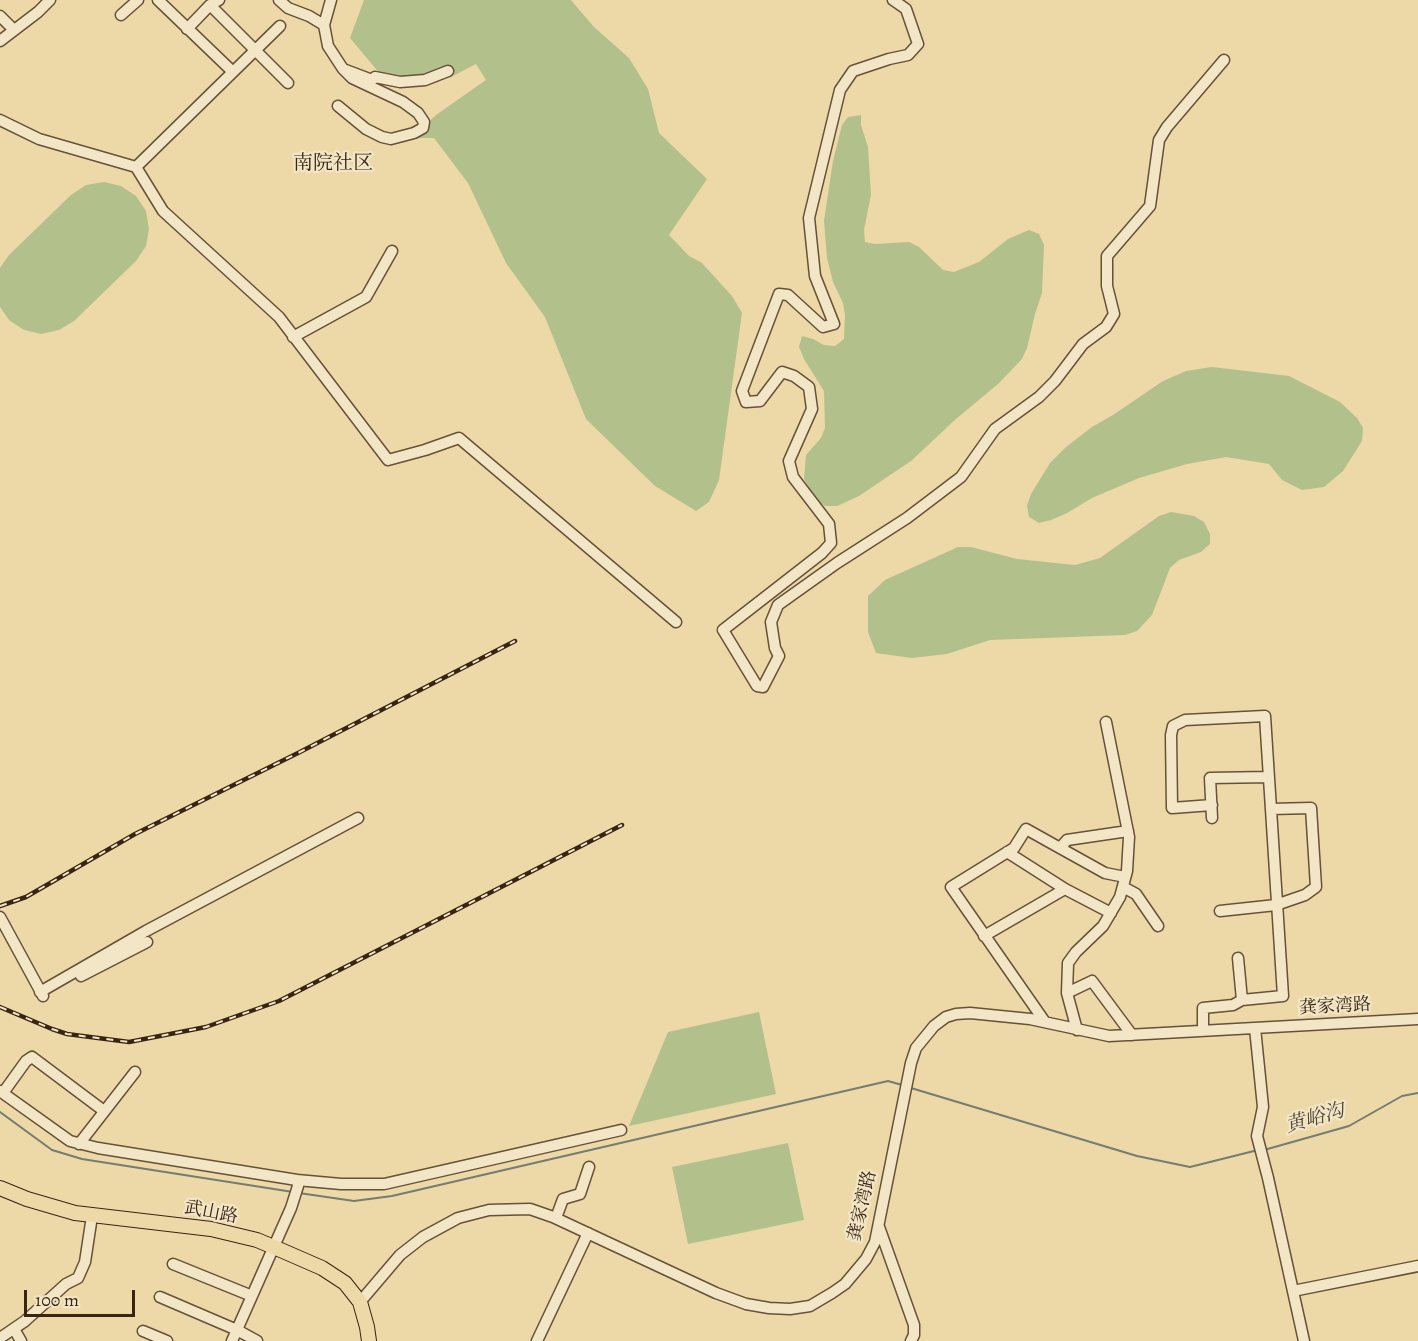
<!DOCTYPE html>
<html>
<head>
<meta charset="utf-8">
<style>
	body { margin:0 }
	#map { position:relative; width:1418px; height:1341px; overflow:hidden; background:#edd8a7; font-family:Alegreya,serif }
	canvas { display:block }
	.scale { position:absolute; left:24px; top:1290px; width:111px; height:27px; box-sizing:border-box; border:3px solid #392414; border-top:0; padding-left:8px; font-size:18px; line-height:21px; white-space:nowrap; color:#392414; -webkit-text-stroke:4px #f3e6c6; paint-order:stroke }
</style>
</head>
<body>
<div id="map">
<canvas width="1418" height="1341"></canvas>
<div class="scale">100 m</div>
</div>
<script>
const c = document.querySelector('canvas').getContext('2d');
c.lineJoin = 'round';
function fill(path, color) {
  c.fillStyle = color;
  c.fill(path, 'evenodd');
}
function toPath(rows) {
  const path = new Path2D();
  for (const r of rows) {
    path.moveTo(r[0], r[1]);
    for (let i = 2; i < r.length; i += 2) path.lineTo(r[i], r[i + 1]);
  }
  return path;
}
function stroke(path, color, width, dash) {
  c.strokeStyle = color;
  c.lineWidth = width;
  c.lineCap = dash ? 'butt' : 'round';
  c.setLineDash(dash || []);
  c.stroke(path);
}
function write(font, color, halo, rows, align = 'center') {
  c.font = font + ' Alegreya,"Noto Serif SC",serif';
  c.lineWidth = 4.5;
  c.setLineDash([]);
  c.textBaseline = 'middle';
  c.strokeStyle = halo;
  c.fillStyle = color;
  for (const [text, x, y, turn = 0] of rows) {
    c.save();
    c.translate(x, y);
    c.rotate((+turn || 0) * Math.PI / 180);
    c.textAlign = isNaN(turn) ? turn : align;
    if (halo) c.strokeText(text, 0, 0);
    c.fillText(text, 0, 0);
    c.restore();
  }
}
fill(toPath([
	[364,0,571,0,594,27,629,58,648,89,659,133,707,179,669,235,689,256,702,263,732,296,742,313,719,480,709,502,696,511,655,486,586,419,545,317,506,263,468,183,434,138,411,138,436,115,486,80,476,64,451,77,391,87,350,38],
	[861,115,861,125,868,147,871,195,864,230,865,242,875,244,909,242,919,247,943,270,954,272,979,262,1008,239,1029,230,1039,234,1044,245,1042,293,1035,314,1027,348,1022,359,998,384,956,419,911,461,859,496,837,506,825,506,816,500,804,479,806,455,821,438,825,428,824,391,804,359,799,347,802,336,813,339,824,345,835,346,844,339,845,315,843,303,833,282,827,258,824,221,833,161,842,125,848,117],
	[104,182,121,186,136,196,146,211,149,229,146,246,136,261,74,321,59,330,41,334,24,330,9,320,0,307,0,268,9,255,71,195,86,185],
	[1212,367,1289,376,1340,402,1357,418,1363,428,1362,441,1343,471,1324,487,1302,490,1282,480,1269,464,1226,457,1187,464,1139,478,1092,498,1067,513,1051,520,1039,523,1029,517,1027,506,1031,494,1050,463,1066,447,1092,427,1113,415,1163,381,1186,371],
	[1171,512,1194,516,1204,522,1210,534,1210,544,1201,552,1179,560,1170,568,1152,615,1137,631,1125,635,990,640,947,654,912,658,876,653,868,632,868,596,885,580,958,547,971,547,1017,559,1075,565,1100,558,1159,516],
	[759,1012,776,1094,629,1126,668,1032],
	[788,1143,804,1220,688,1244,672,1167]
]), '#b2c08c');
stroke(toPath([
	[911,1088,1137,1156,1190,1167,1258,1150],
	[0,1112,52,1150,82,1159,293,1192],
	[1264,1150,1349,1126,1402,1096,1418,1093],
	[299,1193,354,1201,392,1196,888,1081,902,1085]
]), '#747d72', 2);
const minor = toPath([
	[158,0,233,72],
	[279,0,288,8,309,16,324,25],
	[331,0,324,25,328,46,343,69,372,80,375,77,400,82,425,80,448,71],
	[893,0,906,9,918,44,908,55,889,59,853,71,840,90,809,218,815,276,834,324,823,327,788,295,779,294,742,391,746,402,760,401,782,372,794,376,809,387,812,409,789,461,793,477,829,524,831,543,822,553,723,630,757,686,763,687,779,656,775,648,771,622,778,605,837,563,907,518,961,477,995,429,1039,397,1055,381,1083,344,1106,327,1114,314,1107,286,1107,256,1150,206,1159,140,1167,127,1224,60],
	[210,5,288,83],
	[121,15,138,0],
	[0,16,14,30],
	[187,29,210,5,219,0],
	[0,41,38,12,50,0],
	[338,106,366,129,382,137,391,139,414,133,423,128,424,122,418,113,403,102,352,78,343,69],
	[0,120,39,139,136,167,163,211,279,317,388,460,425,450,459,438,676,622],
	[136,167,280,26],
	[293,337,366,297,392,251],
	[1212,805,1172,808,1171,735,1173,726,1185,720,1265,716,1283,996,1242,1000],
	[1212,818,1210,778,1269,777],
	[1007,852,1065,889,1111,913],
	[1125,877,1105,873,1060,848,1067,840,1128,831],
	[1123,887,1136,894,1158,926],
	[1220,911,1276,905,1305,895,1316,887,1311,808,1271,809],
	[0,917,43,996],
	[984,936,1065,889],
	[81,976,147,942],
	[40,992,146,931,358,818],
	[1067,993,1092,981,1132,1035],
	[1045,1022,951,887,1014,848,1026,829,1060,848],
	[1255,1028,1263,1107,1257,1136,1268,1178,1304,1341],
	[1077,1030,1067,993,1068,963,1076,952,1103,926,1120,897,1127,871,1129,837,1106,722],
	[1203,1031,1203,1008,1233,1005,1242,1000,1238,958],
	[0,1091,70,1141,98,1148,297,1180],
	[3,1093,26,1061,32,1057,104,1111],
	[79,1144,135,1072],
	[556,1218,563,1199,580,1194,589,1167],
	[879,1227,914,1325,914,1335,911,1341],
	[173,1264,252,1296],
	[1293,1291,1418,1266],
	[160,1297,237,1330,257,1341],
	[360,1302,400,1255,423,1237,458,1218,489,1210,530,1209,553,1217,716,1293,746,1304,769,1308,790,1309,810,1306,832,1293,845,1284,866,1259,875,1242,911,1063,916,1048,934,1026,946,1017,956,1014,970,1013,1030,1019,1109,1036,1418,1019],
	[14,1329,21,1341],
	[143,1331,167,1341],
	[0,1338,25,1321,66,1284,78,1278,85,1262,92,1216],
	[232,1341,291,1208,298,1186,297,1180,341,1184,384,1184,621,1130],
	[537,1341,588,1233]
]);
const major = toPath([
	[0,1188,27,1199,75,1213,211,1229,257,1240,283,1251,322,1268,345,1283,360,1302,367,1327,369,1341]
]);
stroke(minor, '#665139', 13);
stroke(major, '#392414', 16);
stroke(minor, '#f3e6c6', 10);
stroke(major, '#edd8a7', 14);
const rail = toPath([
	[0,906,26,897,135,834,298,753,515,641],
	[0,1007,52,1029,67,1034,129,1042,206,1027,279,1001,622,825]
]);
stroke(rail, '#392414', 4.5);
stroke(rail, '#f3e6c6', 2, [7]);
write('18px', '#392414', '#f3e6c6', [
	["龚家湾路",1335,1007,-3],
	["龚家湾路",863,1206,-77],
	["武山路",211,1213,11]
]);
write('20px', '#392414', '#f3e6c6', [
	["南院社区",333,164]
]);
write('italic 20px', '#52493b', '#f3e6c6', [
	["黄峪沟",1315,1119,-16]
]);
</script>
</body>
</html>
